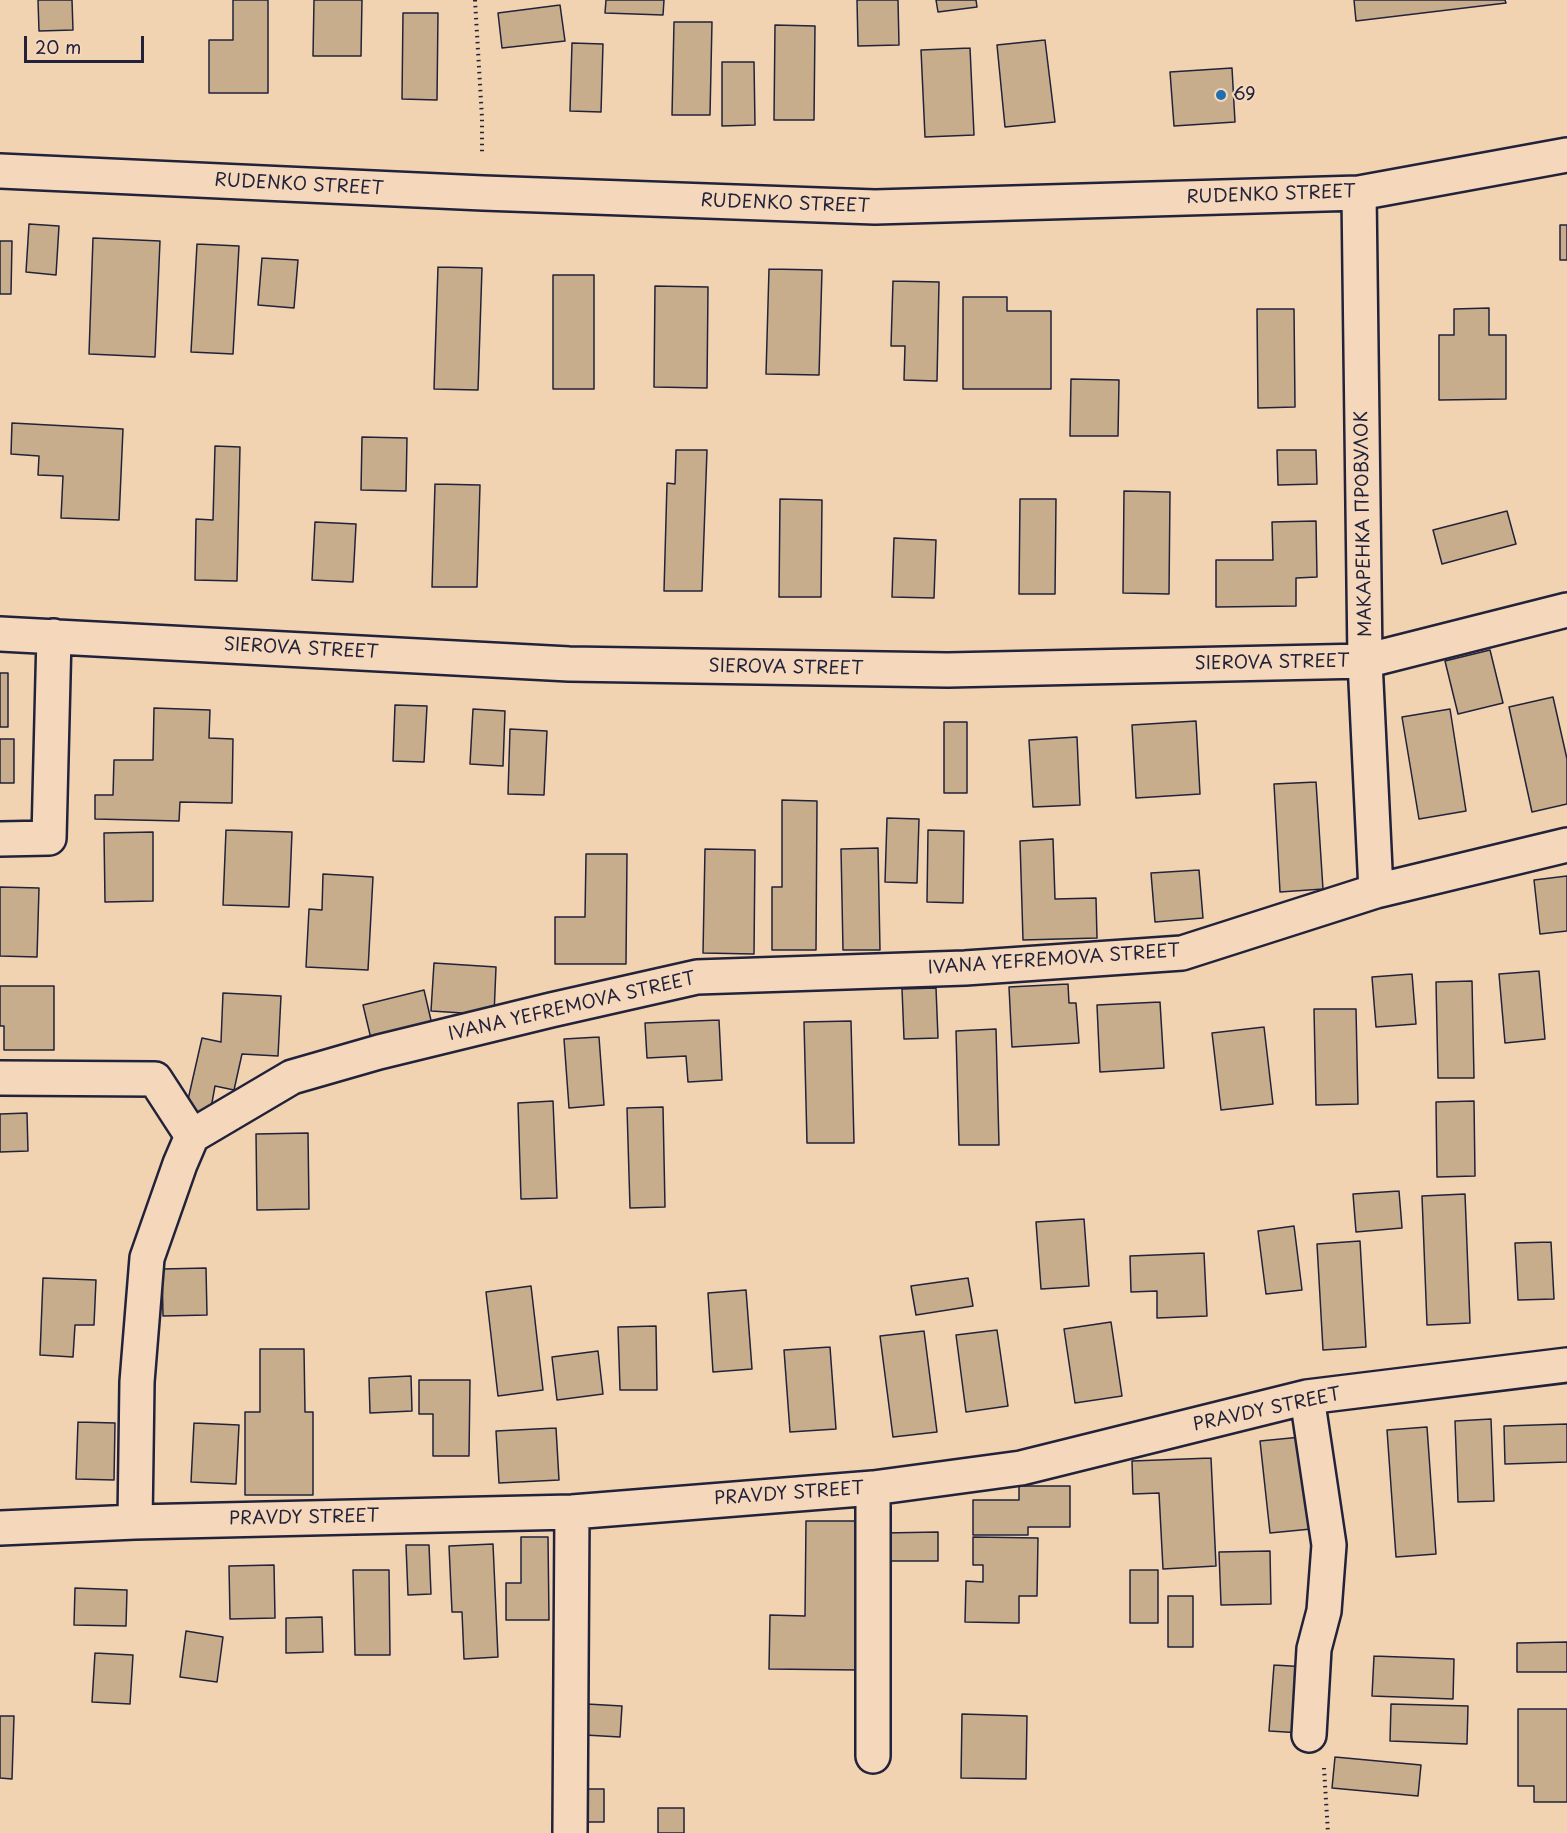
<!DOCTYPE html>
<html>
<head>
<meta charset="utf-8">
<style>
	body { margin:0 }
	#map { position:relative; width:1567px; height:1833px; overflow:hidden; background:#f1d3b1; font-family:"Playpen Sans",sans-serif }
	canvas { display:block }
	.scale { position:absolute; left:24px; top:36px; width:120px; height:27px; box-sizing:border-box; border:3px solid #22223b; border-top:0; padding-left:8px; font-size:18px; line-height:21px; white-space:nowrap; color:#22223b; -webkit-text-stroke:4px #f5d8bb; paint-order:stroke }
</style>
</head>
<body>
<div id="map">
<canvas width="1567" height="1833"></canvas>
<div class="scale">20 m</div>
</div>
<script>
const c = document.querySelector('canvas').getContext('2d');
c.lineJoin = 'round';
function fill(path, color) {
  c.fillStyle = color;
  c.fill(path, 'evenodd');
}
function toPath(rows) {
  const path = new Path2D();
  for (const r of rows) {
    path.moveTo(r[0], r[1]);
    for (let i = 2; i < r.length; i += 2) path.lineTo(r[i], r[i + 1]);
  }
  return path;
}
function stroke(path, color, width, dash) {
  c.strokeStyle = color;
  c.lineWidth = width;
  c.lineCap = dash ? 'butt' : 'round';
  c.setLineDash(dash || []);
  c.stroke(path);
}
function write(font, color, halo, rows, align = 'center') {
  c.font = font + ' "Playpen Sans",sans-serif';
  c.lineWidth = 4.5;
  c.setLineDash([]);
  c.textBaseline = 'middle';
  c.strokeStyle = halo;
  c.fillStyle = color;
  for (const [text, x, y, turn = 0] of rows) {
    c.save();
    c.translate(x, y);
    c.rotate((+turn || 0) * Math.PI / 180);
    c.textAlign = isNaN(turn) ? turn : align;
    if (halo) c.strokeText(text, 0, 0);
    c.fillText(text, 0, 0);
    c.restore();
  }
}
const building = toPath([
	[38,0,72,0,73,30,39,31,38,0],
	[233,0,268,0,268,93,209,93,209,40,233,40,233,0],
	[314,0,362,0,361,56,313,56,314,0],
	[606,0,664,0,663,15,605,13,606,0],
	[857,0,898,0,899,45,858,46,857,0],
	[936,0,976,0,977,7,938,12,936,0],
	[1354,0,1505,0,1506,3,1356,21,1354,0],
	[560,5,565,41,502,48,498,13,560,5],
	[403,13,438,13,437,100,402,99,403,13],
	[674,22,712,22,710,115,672,115,674,22],
	[775,25,815,26,814,120,774,120,775,25],
	[1045,40,1055,122,1005,127,997,45,1045,40],
	[572,43,603,44,601,112,570,111,572,43],
	[970,48,974,135,925,137,921,50,970,48],
	[722,62,754,62,755,125,722,126,722,62],
	[1232,68,1235,122,1174,126,1170,72,1232,68],
	[29,224,59,226,56,275,26,272,29,224],
	[1560,225,1567,225,1567,260,1560,260,1560,225],
	[93,238,160,241,155,357,89,354,93,238],
	[0,241,12,241,11,294,0,294,0,241],
	[197,244,239,246,233,354,191,352,197,244],
	[262,258,298,260,294,308,258,305,262,258],
	[438,267,482,268,478,390,434,389,438,267],
	[769,269,822,270,819,375,766,374,769,269],
	[553,275,594,275,594,389,553,389,553,275],
	[893,281,939,282,937,381,904,380,905,346,891,346,893,281],
	[655,286,708,287,707,388,654,387,655,286],
	[963,297,1007,297,1007,311,1051,311,1051,389,963,389,963,297],
	[1489,308,1489,335,1506,335,1506,399,1439,400,1439,335,1454,335,1454,309,1489,308],
	[1257,309,1294,309,1295,407,1258,408,1257,309],
	[1071,379,1119,380,1118,436,1070,436,1071,379],
	[12,423,123,429,119,520,61,518,63,476,38,475,39,456,11,454,12,423],
	[362,437,407,438,406,491,361,490,362,437],
	[215,446,240,447,237,581,195,580,196,519,213,520,215,446],
	[676,450,707,450,702,591,664,591,667,483,675,484,676,450],
	[1277,450,1316,450,1317,484,1278,485,1277,450],
	[435,484,480,485,477,587,432,587,435,484],
	[1124,491,1170,492,1169,594,1123,593,1124,491],
	[780,499,822,500,821,597,779,597,780,499],
	[1020,499,1056,499,1055,594,1019,594,1020,499],
	[1507,511,1516,544,1442,564,1433,530,1507,511],
	[1316,521,1317,577,1296,578,1296,606,1216,607,1216,560,1273,560,1272,522,1316,521],
	[315,522,356,524,353,582,312,580,315,522],
	[894,538,936,540,934,598,892,597,894,538],
	[1490,650,1503,703,1458,714,1445,661,1490,650],
	[0,673,8,673,8,727,0,727,0,673],
	[1553,697,1567,759,1567,804,1532,812,1509,707,1553,697],
	[395,705,427,706,424,762,393,761,395,705],
	[154,708,210,710,209,738,233,739,232,803,180,802,179,821,95,819,95,795,113,795,114,760,153,760,154,708],
	[473,709,505,711,503,766,470,764,473,709],
	[1450,709,1466,811,1419,819,1402,717,1450,709],
	[1196,721,1200,794,1136,798,1132,725,1196,721],
	[944,722,967,722,967,793,944,793,944,722],
	[510,729,547,731,544,795,508,794,510,729],
	[1077,737,1080,805,1033,807,1029,740,1077,737],
	[0,739,14,739,14,783,0,783,0,739],
	[1316,782,1323,889,1280,892,1274,784,1316,782],
	[782,800,817,801,816,950,772,950,772,887,782,887,782,800],
	[887,818,919,819,917,883,885,882,887,818],
	[226,830,292,832,289,907,223,905,226,830],
	[928,830,964,831,963,903,927,902,928,830],
	[153,832,153,901,105,902,104,833,153,832],
	[1053,839,1055,899,1096,898,1097,938,1023,940,1020,841,1053,839],
	[878,848,880,950,843,950,841,849,878,848],
	[705,849,755,850,754,954,703,953,705,849],
	[586,854,627,854,626,964,555,964,555,917,585,917,586,854],
	[1199,870,1203,918,1155,922,1151,873,1199,870],
	[323,874,373,877,368,970,306,967,309,909,322,910,323,874],
	[1567,876,1567,931,1540,934,1534,880,1567,876],
	[0,887,39,888,37,957,0,956,0,887],
	[434,963,496,967,494,1015,431,1011,434,963],
	[1539,971,1545,1039,1505,1043,1499,974,1539,971],
	[1412,974,1416,1024,1376,1027,1372,977,1412,974],
	[1472,981,1474,1078,1438,1078,1436,982,1472,981],
	[1068,984,1069,1003,1076,1003,1079,1043,1012,1047,1009,987,1068,984],
	[0,986,54,986,54,1050,4,1050,4,1026,0,1026,0,986],
	[936,988,938,1038,904,1039,902,989,936,988],
	[424,990,433,1029,372,1043,363,1005,424,990],
	[223,993,281,996,278,1056,242,1054,234,1090,215,1086,209,1119,185,1113,202,1038,221,1042,223,993],
	[1160,1002,1164,1068,1100,1072,1097,1005,1160,1002],
	[1314,1009,1356,1009,1358,1104,1316,1105,1314,1009],
	[719,1020,722,1080,688,1082,686,1056,647,1058,645,1023,719,1020],
	[851,1021,854,1143,807,1143,804,1022,851,1021],
	[1264,1027,1273,1104,1221,1110,1212,1033,1264,1027],
	[996,1029,999,1145,959,1145,956,1031,996,1029],
	[599,1037,604,1105,569,1108,564,1039,599,1037],
	[553,1101,557,1198,521,1199,518,1103,553,1101],
	[1474,1101,1475,1176,1437,1177,1436,1102,1474,1101],
	[663,1107,665,1207,630,1208,627,1108,663,1107],
	[27,1113,28,1151,0,1152,0,1114,27,1113],
	[308,1133,309,1209,257,1210,256,1134,308,1133],
	[1399,1191,1402,1228,1356,1232,1353,1194,1399,1191],
	[1465,1194,1470,1323,1427,1325,1422,1196,1465,1194],
	[1084,1219,1089,1286,1041,1289,1036,1222,1084,1219],
	[1294,1226,1302,1290,1266,1294,1258,1231,1294,1226],
	[1360,1241,1366,1347,1323,1350,1317,1244,1360,1241],
	[1551,1242,1554,1299,1518,1300,1515,1243,1551,1242],
	[1204,1253,1207,1316,1157,1318,1157,1291,1131,1292,1130,1256,1204,1253],
	[206,1268,207,1315,163,1316,162,1269,206,1268],
	[43,1278,96,1280,94,1325,75,1325,73,1357,40,1355,43,1278],
	[968,1278,973,1306,916,1315,911,1286,968,1278],
	[531,1286,543,1390,498,1396,486,1292,531,1286],
	[746,1290,752,1369,713,1372,708,1293,746,1290],
	[1111,1322,1122,1396,1075,1403,1064,1329,1111,1322],
	[656,1326,657,1390,620,1390,618,1327,656,1326],
	[997,1330,1008,1406,966,1412,956,1335,997,1330],
	[924,1331,937,1432,893,1437,880,1336,924,1331],
	[830,1347,836,1429,790,1432,784,1350,830,1347],
	[260,1349,304,1349,305,1412,313,1412,313,1495,245,1495,245,1412,260,1412,260,1349],
	[598,1351,603,1394,557,1400,552,1357,598,1351],
	[411,1376,412,1411,370,1413,369,1378,411,1376],
	[419,1380,470,1380,469,1456,433,1456,433,1414,419,1414,419,1380],
	[1491,1419,1494,1501,1458,1502,1455,1421,1491,1419],
	[78,1422,115,1423,114,1480,76,1479,78,1422],
	[194,1423,239,1425,236,1484,191,1482,194,1423],
	[1567,1424,1567,1462,1505,1464,1504,1426,1567,1424],
	[1427,1427,1436,1554,1396,1557,1387,1430,1427,1427],
	[556,1428,559,1480,499,1483,496,1431,556,1428],
	[1301,1437,1311,1529,1270,1533,1260,1441,1301,1437],
	[1211,1458,1216,1566,1163,1569,1159,1493,1133,1494,1132,1461,1211,1458],
	[1019,1486,1070,1486,1070,1527,1028,1527,1028,1535,973,1535,973,1500,1019,1500,1019,1486],
	[806,1521,859,1521,858,1670,769,1669,770,1615,805,1616,806,1521],
	[938,1532,938,1561,885,1561,884,1533,938,1532],
	[521,1537,548,1537,549,1620,506,1620,506,1583,521,1583,521,1537],
	[973,1537,1038,1538,1037,1596,1019,1596,1019,1623,965,1622,966,1581,983,1582,983,1565,973,1565,973,1537],
	[493,1544,498,1657,464,1659,462,1612,452,1612,449,1546,493,1544],
	[406,1545,429,1545,431,1594,408,1595,406,1545],
	[1270,1551,1271,1604,1221,1605,1219,1552,1270,1551],
	[274,1565,275,1618,230,1619,229,1566,274,1565],
	[353,1570,389,1570,390,1655,355,1655,353,1570],
	[1130,1570,1158,1570,1158,1623,1130,1623,1130,1570],
	[75,1588,127,1590,126,1626,74,1625,75,1588],
	[1168,1596,1193,1596,1193,1647,1168,1647,1168,1596],
	[322,1617,323,1652,286,1653,286,1618,322,1617],
	[186,1631,223,1637,217,1682,180,1677,186,1631],
	[1567,1642,1567,1672,1517,1672,1517,1643,1567,1642],
	[95,1653,133,1655,130,1704,92,1702,95,1653],
	[1374,1656,1454,1659,1453,1699,1372,1696,1374,1656],
	[1274,1665,1307,1667,1302,1733,1269,1731,1274,1665],
	[587,1704,622,1706,620,1737,585,1735,587,1704],
	[1391,1704,1468,1706,1467,1744,1390,1741,1391,1704],
	[1518,1709,1567,1709,1567,1802,1534,1802,1534,1786,1518,1786,1518,1709],
	[962,1714,1027,1716,1026,1779,961,1778,962,1714],
	[0,1716,14,1716,12,1779,0,1778,0,1716],
	[1335,1757,1421,1765,1418,1796,1332,1788,1335,1757],
	[575,1789,604,1789,604,1822,575,1822,575,1789],
	[658,1808,684,1808,684,1833,658,1833,658,1808]
]);
fill(building, '#c7ad8b');
stroke(building, '#22223b', 1.5);
const minor = toPath([
	[0,171,483,193,875,207,1359,193,1567,155],
	[1359,193,1365,661,1376,891],
	[0,634,569,664,948,670,1365,661,1567,610],
	[0,839,49,838,54,636],
	[0,1078,155,1079,192,1136],
	[1307,1397,1329,1545,1324,1611,1314,1649,1309,1735],
	[873,1488,873,1756],
	[135,1522,137,1382,147,1258,180,1164,192,1136,292,1077,379,1052,551,1010,697,977,965,968,1182,953,1376,891,1567,845],
	[0,1528,135,1522,572,1512,873,1488,1021,1468,1307,1397,1567,1365],
	[570,1831,572,1512]
]);
stroke(minor, '#22223b', 38);
stroke(toPath([
	[475,0,482,118,482,155],
	[1324,1768,1328,1833]
]), '#22223b', 4, [1.5, 4.5]);
stroke(minor, '#f5d8bb', 33);
for (const [x, y, r, color] of [
	[1221,95,6,"#1f6fb2"]
]) {
  const dot = new Path2D();
  dot.arc(x, y, r, 0, 2 * Math.PI);
  c.fillStyle = color;
  c.fill(dot);
  stroke(dot, '#f5d8bb', 2);
}
write('18px', '#22223b', '#f5d8bb', [
	["69",1233,95]
], 'left');
write('18px', '#22223b', '#f5d8bb', [
	["RUDENKO STREET",299,185,3],
	["RUDENKO STREET",1271,195,-2],
	["RUDENKO STREET",785,204,2],
	["МАКАРЕНКА ПРОВУЛОК",1364,524,-91],
	["SIEROVA STREET",301,649,3],
	["SIEROVA STREET",1272,663,-1],
	["SIEROVA STREET",786,668,1],
	["IVANA YEFREMOVA STREET",1054,960,-4],
	["IVANA YEFREMOVA STREET",572,1007,-13],
	["PRAVDY STREET",1267,1410,-12],
	["PRAVDY STREET",789,1494,-4],
	["PRAVDY STREET",304,1518,-1]
]);
</script>
</body>
</html>
